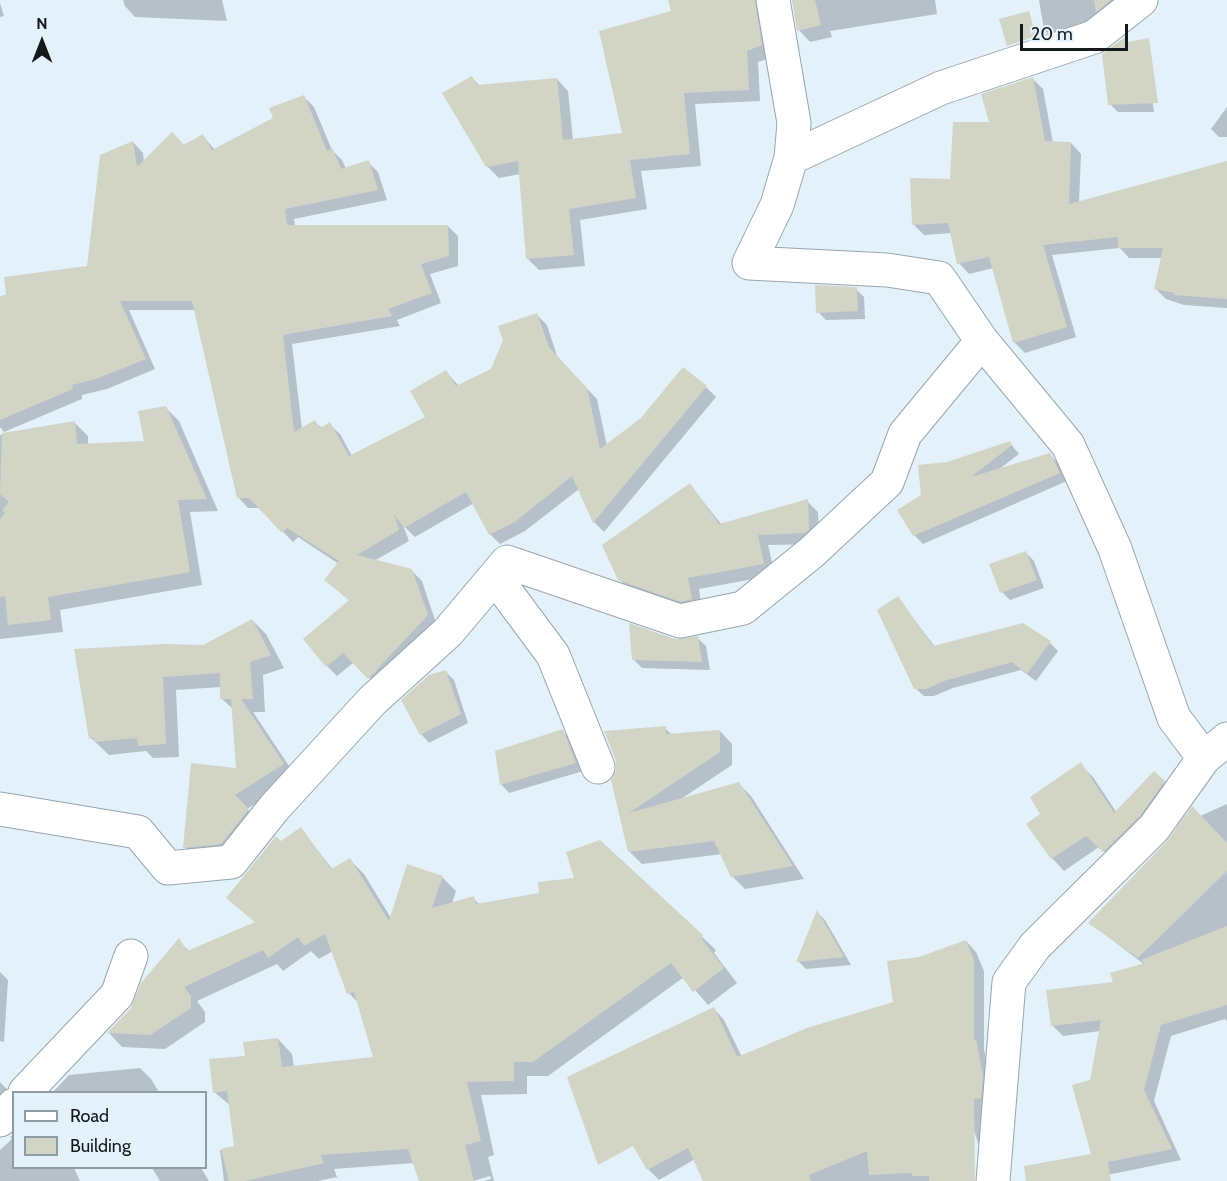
<!DOCTYPE html>
<html>
<head>
<meta charset="utf-8">
<style>
	body { margin:0 }
	#map { position:relative; width:1227px; height:1181px; overflow:hidden; background:#e3f1fb; font-family:Cabin,sans-serif }
	canvas { display:block }
	.legend { position:absolute; left:12px; top:1091px; width:195px; height:78px; box-sizing:border-box; background:#e3f1fb; border:2px solid #909ba2; margin:0; padding:8px 10px; list-style:none; font-size:18px; color:#14191c }
	.legend li { display:flex; align-items:center; gap:12px; height:30px }
	.legend b { width:30px; border:2px solid #909ba2 }
	.north { position:absolute; left:12px; top:12px; width:60px; height:60px; -webkit-text-stroke:4px #e3f1fb; paint-order:stroke; rotate:0deg; font-size:16px; font-weight:700; line-height:24px; text-align:center; color:#14191c }
	.north::after { content:''; display:block; margin:auto; width:21px; height:27px; background:#14191c; clip-path:polygon(50% 0,100% 100%,50% 72%,0 100%) }
	.scale { position:absolute; left:1020px; top:24px; width:108px; height:27px; box-sizing:border-box; border:3px solid #14191c; border-top:0; padding-left:8px; font-size:18px; line-height:21px; white-space:nowrap; color:#14191c; -webkit-text-stroke:4px #e3f1fb; paint-order:stroke }
</style>
</head>
<body>
<div id="map">
<canvas width="1227" height="1181"></canvas>
<ul class="legend">
<li><b style="height:8px;background:#fff"></b>Road</li>
<li><b style="height:16px;background:#d2d4c5"></b>Building</li>
</ul>
<div class="north">N</div>
<div class="scale">20 m</div>
</div>
<script>
const c = document.querySelector('canvas').getContext('2d');
c.lineJoin = 'round';
function fill(path, color) {
  c.fillStyle = color;
  c.fill(path, 'evenodd');
}
function toPath(rows) {
  const path = new Path2D();
  for (const r of rows) {
    path.moveTo(r[0], r[1]);
    for (let i = 2; i < r.length; i += 2) path.lineTo(r[i], r[i + 1]);
  }
  return path;
}
function stroke(path, color, width, dash) {
  c.strokeStyle = color;
  c.lineWidth = width;
  c.lineCap = dash ? 'butt' : 'round';
  c.setLineDash(dash || []);
  c.stroke(path);
}
fill(toPath([
	[123,0,222,0,227,21,135,17,125,6],
	[669,0,770,0,773,57,758,62,760,101,695,104,701,166,641,171,647,209,580,220,585,266,539,270,527,258,520,174,499,178,487,166,472,78,480,86,557,79,568,91,573,140,624,135,673,12],
	[792,0,935,0,937,14,830,31,832,37,810,42,799,30],
	[1039,0,1137,0,1056,41,1044,30],
	[0,3,4,16,0,17],
	[1145,50,1154,112,1118,112,1110,104],
	[1033,79,1043,89,1053,143,1071,143,1081,154,1079,203,1227,162,1227,308,1184,305,1166,299,1156,289,1163,258,1129,258,1120,248,1052,255,1076,337,1025,353,1014,342,993,268,969,274,959,263,952,233,924,235,914,225,951,181,991,123],
	[303,96,314,107,332,150,342,160,346,169,368,162,378,172,387,200,294,219,295,226,448,226,458,236,458,266,430,274,441,303,397,320,400,326,292,344,302,429,315,422,322,428,329,424,340,434,352,456,427,418,446,372,459,386,492,370,536,314,547,325,558,359,597,399,607,446,706,387,716,397,604,532,594,522,579,489,525,531,500,544,490,534,474,503,415,537,403,525,409,541,374,561,411,570,422,581,437,626,379,688,354,662,337,676,327,666,350,601,326,580,339,564,298,537,293,542,260,508,248,508,238,497,196,310,129,310,155,369,107,389,82,395,82,399,4,432,0,427,0,297,88,267,133,142,143,153,144,162,203,136,215,150,275,119],
	[1227,107,1227,137,1219,137,1211,129],
	[856,289,864,297,865,319,826,320,818,312],
	[166,408,179,421,218,511,190,512,202,585,60,610,63,632,0,639,0,435,75,423,88,436,88,445,146,443],
	[1010,443,1019,454,998,470,1050,455,1058,463,1067,481,923,544,914,535,923,496,947,464],
	[690,485,722,525,807,501,818,512,819,541,816,544,768,545,775,575,699,589,702,610,630,590,619,579],
	[1026,553,1034,561,1044,588,1010,600,1002,592],
	[898,598,935,647,1050,643,1058,651,1036,681,1021,670,953,688,934,696,924,696,915,688],
	[252,620,266,634,284,668,263,675,265,712,253,712,297,778,247,809,262,823,198,861,185,847,238,769,234,710,221,698,221,687,176,690,179,757,153,758,146,751,109,755,91,738,76,651,203,646],
	[697,638,706,646,710,670,642,668,634,660],
	[445,671,454,680,468,723,429,743,421,734,403,700],
	[665,728,672,735,720,731,732,744,732,765,681,799,738,783,751,796,804,879,745,889,732,876,722,854,642,864,629,851,612,780],
	[562,731,571,739,583,771,509,793,501,784],
	[1080,764,1093,777,1117,813,1164,782,1176,794,1116,863,1099,847,1064,871,1052,858,1042,814],
	[1227,804,1227,1021,1225,1019,1171,1036,1154,1101,1181,1160,1107,1175,1092,1081,1100,1031,1063,1036,1052,1025,1145,965,1090,923,1200,816],
	[301,829,333,870,350,860,364,874,391,918,442,877,456,891,452,904,473,898,480,905,541,894,576,879,600,842,716,950,714,953,737,983,708,1005,684,977,548,1076,527,1076,527,1094,481,1095,494,1155,488,1157,494,1181,484,1181,491,1179,490,1176,473,1181,420,1181,414,1163,334,1169,337,1177,318,1181,224,1181,220,1150,235,1147,231,1106,214,1092,246,1057,278,1039,292,1054,294,1068,375,1058,359,1004,349,993,333,951,319,959,311,951,283,971,277,964,197,1001,205,1012,205,1022,165,1049,122,1047,109,1033,132,1009,179,941,190,952,256,923,228,898,281,843],
	[818,913,825,920,851,965,806,969,798,961],
	[966,941,976,952,984,971,984,1049,992,1088,987,1152,978,1143,955,1072,949,1181,780,1181,695,1159,659,1180,648,1169,714,1009,724,1020,742,1057,895,1003,919,958],
	[0,972,8,980,4,1042,0,1041],
	[140,1068,151,1079,159,1092,53,1092,69,1075],
	[0,1082,14,1096,0,1124],
	[14,1134,14,1168,74,1168,80,1181,0,1181,0,1150,12,1139,10,1137],
	[152,1168,201,1168,209,1181,160,1181]
]), '#0003');
fill(toPath([
	[668,0,755,0,762,45,747,51,749,90,684,93,690,154,630,160,636,198,569,209,574,255,526,259,518,161,486,167,442,93,472,76,477,85,557,78,563,140,622,133,599,31,671,11],
	[792,0,815,0,821,25,797,31],
	[1094,0,1110,0,1110,1,1096,12],
	[1029,11,1036,36,1007,46,999,19],
	[1125,37,1127,42,1149,38,1158,103,1108,105,1102,54],
	[1033,77,1045,141,1071,142,1069,204,1227,161,1227,299,1173,295,1175,293,1154,289,1163,248,1118,248,1118,237,1043,245,1067,327,1013,343,989,257,957,264,948,223,912,225,910,178,950,179,953,122,989,122,981,94],
	[304,95,327,151,333,149,341,169,369,160,378,190,285,209,287,225,448,225,449,256,421,264,432,293,388,309,392,316,283,335,294,432,315,420,320,428,330,422,349,456,425,417,410,391,446,370,456,386,491,369,503,340,498,326,537,313,549,347,587,388,600,449,641,418,683,367,707,386,593,523,572,476,515,522,489,535,466,492,404,528,394,514,399,530,357,555,412,569,428,615,368,679,343,653,326,667,303,639,349,600,324,580,339,561,287,528,282,533,249,498,237,498,192,301,120,301,146,359,96,379,72,385,73,389,0,420,0,296,6,295,4,277,87,266,100,155,133,141,137,167,172,132,184,145,203,134,212,150,273,118,269,108],
	[815,285,857,287,858,311,816,313],
	[166,406,207,499,178,500,190,572,48,597,51,620,8,625,5,596,0,597,0,519,5,513,2,510,9,502,0,494,2,433,75,421,77,444,144,441,138,411],
	[1010,441,1012,445,971,477,1050,453,1060,473,913,536,897,510,921,495,918,465,947,462],
	[690,483,719,524,808,499,809,530,805,533,758,535,764,564,688,578,692,599,681,602,618,580,602,545],
	[1026,551,1037,580,1000,593,989,564],
	[898,596,933,646,1023,623,1051,641,1027,674,1012,662,944,681,926,689,914,689,877,610],
	[252,619,271,655,250,662,253,699,241,699,284,764,235,795,249,809,221,844,183,848,191,763,236,768,231,699,220,699,220,673,163,677,166,744,138,746,137,738,94,742,94,738,89,739,74,649,165,644,203,645],
	[629,623,675,639,698,636,702,662,632,660],
	[446,670,461,714,420,735,401,700,429,675],
	[666,726,666,734,720,730,720,752,629,813,739,782,793,866,731,877,714,841,628,852,611,780,616,770,616,761,604,731],
	[563,729,576,763,500,785,495,751],
	[1081,762,1114,813,1154,771,1165,781,1140,816,1103,852,1086,836,1051,859,1026,824,1040,814,1030,797],
	[1192,806,1227,843,1227,871,1138,958,1088,923,1167,841],
	[301,827,331,869,350,858,389,921,407,864,443,876,432,908,474,896,476,904,539,893,538,882,574,878,566,852,600,840,703,935,701,938,724,968,693,992,671,963,533,1062,514,1062,514,1081,467,1082,481,1141,465,1145,474,1181,419,1181,408,1149,321,1155,324,1163,245,1181,229,1181,221,1149,234,1146,227,1091,213,1093,209,1059,245,1056,243,1042,278,1038,282,1067,373,1057,354,992,347,994,325,934,304,946,298,937,268,958,263,950,184,987,191,996,191,1008,150,1035,107,1033,131,1008,141,983,179,938,187,951,255,922,226,898,276,836,281,841],
	[817,910,844,957,796,962],
	[1227,926,1227,1005,1161,1025,1144,1090,1172,1149,1108,1162,1111,1181,1026,1181,1024,1166,1091,1154,1072,1085,1090,1080,1101,1020,1051,1026,1046,990,1113,982,1110,973,1145,963,1141,960],
	[966,940,974,960,974,1040,976,1039,983,1076,981,1098,974,1099,975,1181,929,1181,929,1176,912,1176,912,1173,869,1175,867,1151,809,1175,811,1181,703,1181,688,1148,647,1170,633,1146,598,1165,567,1077,714,1007,737,1057,807,1028,893,1002,887,961,919,957]
]), '#d2d4c5');
const minor = toPath([
	[791,158,941,88,1094,37,1141,0],
	[982,341,1068,445,1115,549,1174,718,1204,758,1227,739],
	[495,577,553,655,598,767],
	[0,809,138,832,168,868,231,862,274,808,372,701,448,632,507,562,680,621,743,608,812,552,887,482,905,434,982,341,939,278,887,270,749,263,777,205,791,158,794,123,773,0],
	[25,1092,117,995,131,956],
	[0,1120,14,1105],
	[993,1181,1009,982,1035,946,1154,828,1204,758]
]);
stroke(minor, '#99a6af', 35);
stroke(minor, '#fff', 33);
</script>
</body>
</html>
